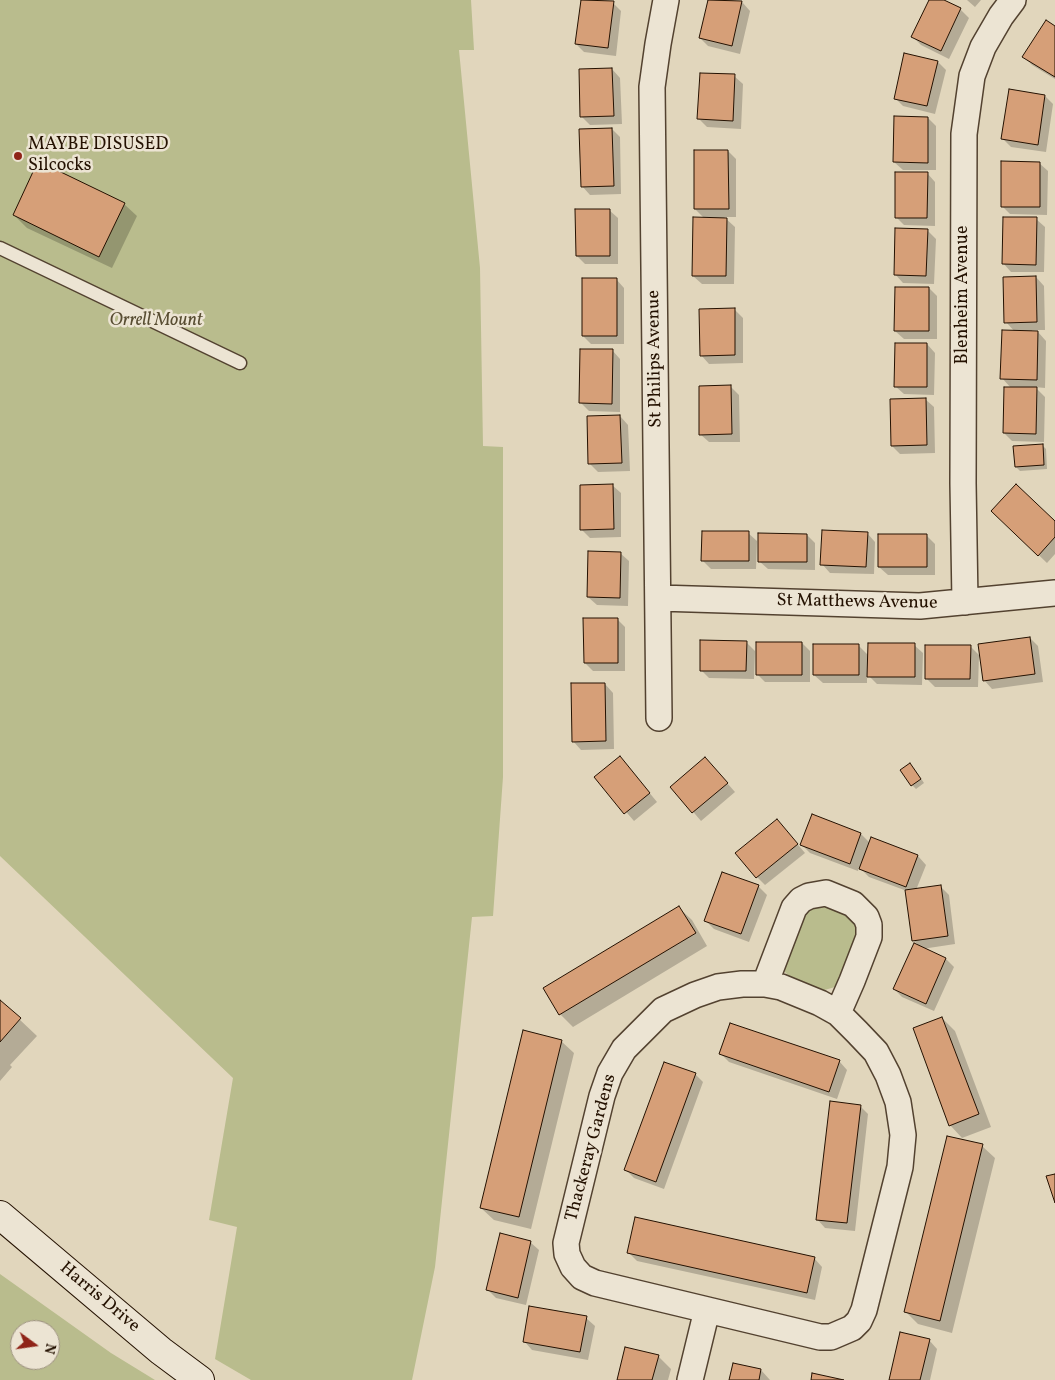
<!DOCTYPE html>
<html>
<head>
<meta charset="utf-8">
<style>
	body { margin:0 }
	#map { position:relative; width:1055px; height:1380px; overflow:hidden; background:#e1d6bc; font-family:Vollkorn,serif }
	canvas { display:block }
	.north { position:absolute; left:10px; top:1320px; width:50px; height:50px; box-sizing:border-box; background:#ece4d3; border:1px solid #9c907f; border-radius:50%; rotate:104deg; font-size:14px; font-weight:700; line-height:20px; text-align:center; color:#241101 }
	.north::after { content:''; display:block; margin:auto; width:18px; height:22px; background:#8f2418; clip-path:polygon(50% 0,100% 100%,50% 72%,0 100%) }
</style>
</head>
<body>
<div id="map">
<canvas width="1055" height="1380"></canvas>
<div class="north">N</div>
</div>
<script>
const c = document.querySelector('canvas').getContext('2d');
c.lineJoin = 'round';
function fill(path, color) {
  c.fillStyle = color;
  c.fill(path, 'evenodd');
}
function toPath(rows) {
  const path = new Path2D();
  for (const r of rows) {
    path.moveTo(r[0], r[1]);
    for (let i = 2; i < r.length; i += 2) path.lineTo(r[i], r[i + 1]);
  }
  return path;
}
function stroke(path, color, width, dash) {
  c.strokeStyle = color;
  c.lineWidth = width;
  c.lineCap = dash ? 'butt' : 'round';
  c.setLineDash(dash || []);
  c.stroke(path);
}
function write(font, color, halo, rows, align = 'center') {
  c.font = font + ' Vollkorn,serif';
  c.lineWidth = 5;
  c.setLineDash([]);
  c.textBaseline = 'middle';
  c.strokeStyle = halo;
  c.fillStyle = color;
  for (const [text, x, y, turn = 0] of rows) {
    c.save();
    c.translate(x, y);
    c.rotate((+turn || 0) * Math.PI / 180);
    c.textAlign = isNaN(turn) ? turn : align;
    if (halo) c.strokeText(text, 0, 0);
    c.fillText(text, 0, 0);
    c.restore();
  }
}
fill(toPath([
	[0,0,471,0,474,50,459,50,480,268,483,446,503,447,503,777,493,916,472,917,435,1267,412,1380,251,1380,215,1359,237,1227,209,1220,233,1078,0,856],
	[825,905,850,916,857,927,858,937,842,979,835,987,821,991,790,977,785,972,783,966,801,917,810,907],
	[0,1274,111,1353,155,1380,0,1380],
	[20,1330,50,1330,50,1360,20,1360]
]), '#b9bc8d');
fill(toPath([
	[582,0,613,3,621,11,616,56,584,52,576,44],
	[709,0,731,0,742,2,750,11,740,54,708,46,700,38],
	[930,0,941,0,960,9,969,18,949,59,921,45,913,37],
	[967,0,981,0,975,7],
	[1055,27,1055,79,1032,65,1024,57],
	[938,62,946,70,935,114,903,106,895,98],
	[612,69,620,78,622,124,590,125,582,117],
	[734,76,743,84,741,129,707,127,699,119],
	[1045,96,1053,104,1046,152,1011,147,1003,139],
	[928,118,936,126,936,170,903,170,894,162],
	[612,129,620,137,621,194,590,195,582,186],
	[728,151,736,159,736,217,724,217,735,227,734,284,702,284,693,276,705,219,695,209],
	[1039,163,1048,171,1047,215,1010,214,1002,206],
	[927,173,935,182,935,226,904,225,896,217],
	[124,204,137,216,112,268,27,228,14,215],
	[609,210,618,218,618,264,585,264,577,256],
	[1036,219,1045,227,1044,272,1011,272,1003,263],
	[927,230,936,239,934,284,903,283,895,274],
	[1036,277,1044,286,1045,330,1032,330,1032,332,1038,332,1046,341,1045,388,1035,387,1045,397,1044,442,1012,441,1004,433,1011,388,1002,378,1015,332,1006,322],
	[616,279,624,288,624,344,591,344,583,336],
	[929,288,937,296,937,339,904,339,895,331],
	[734,309,743,318,743,363,709,364,701,355],
	[927,344,935,353,934,395,904,394,895,386],
	[612,350,620,359,620,412,589,411,581,403],
	[730,386,739,395,740,442,709,442,700,434],
	[925,399,934,407,935,453,900,454,892,446],
	[620,416,628,425,630,471,598,472,590,464],
	[1042,445,1046,449,1047,469,1020,471,1016,467],
	[612,485,621,493,621,537,590,538,582,530],
	[1001,519,1055,523,1055,554,1047,563],
	[748,533,757,541,756,569,711,569,703,561],
	[867,533,875,542,874,574,830,573,822,564],
	[807,535,815,543,815,570,768,569,759,561],
	[926,535,935,544,935,575,888,575,879,567],
	[620,553,629,561,628,606,597,605,588,597],
	[617,619,625,627,625,671,593,671,585,663],
	[1030,638,1038,646,1043,682,992,689,984,680],
	[746,642,755,651,754,679,709,678,701,670],
	[802,643,810,651,810,682,765,682,757,674],
	[858,645,869,656,914,645,923,653,922,685,877,684,867,674,867,683,823,683,814,675],
	[970,646,979,655,978,687,935,687,926,678],
	[605,684,613,693,614,749,581,750,573,741],
	[620,757,657,802,634,821,596,777],
	[713,767,735,792,701,821,672,787],
	[914,768,924,783,916,789,912,785],
	[777,820,805,853,765,885,757,877],
	[861,834,870,843,872,839,918,856,926,865,916,890,941,887,949,895,955,944,922,949,946,959,954,967,934,1011,902,997,894,989,920,947,913,940,907,891,869,877,859,867,858,871,810,853,802,845],
	[723,873,759,887,767,895,749,942,714,929,705,920],
	[679,908,692,920,707,946,573,1027,560,1014,545,988],
	[0,1001,37,1036,10,1065,12,1067,0,1081],
	[942,1018,955,1031,991,1127,962,1138,950,1125],
	[561,1041,574,1053,531,1229,494,1220,481,1208],
	[721,1054,839,1061,847,1070,837,1099,729,1062],
	[695,1074,703,1082,664,1189,634,1178,626,1170],
	[860,1106,868,1114,855,1231,825,1228,817,1219],
	[982,1146,995,1158,952,1333,918,1324,906,1312],
	[530,1242,539,1250,526,1305,496,1298,488,1290],
	[629,1253,814,1258,822,1267,815,1300,637,1261],
	[586,1318,595,1326,588,1360,532,1350,524,1341],
	[929,1340,937,1349,930,1380,890,1380],
	[658,1356,671,1369,668,1380,618,1380],
	[734,1364,761,1370,770,1380,730,1380]
]), '#0003');
const building = toPath([
	[581,0,614,1,608,48,575,44,581,0],
	[708,0,742,1,732,46,699,38,708,0],
	[929,0,944,0,961,8,941,51,911,37,929,0],
	[1046,20,1055,26,1055,77,1022,57,1046,20],
	[904,53,938,61,927,106,894,99,904,53],
	[612,68,614,116,580,117,579,69,612,68],
	[700,73,735,74,733,121,697,119,700,73],
	[1009,89,1045,95,1038,145,1001,139,1009,89],
	[894,116,928,117,928,163,893,162,894,116],
	[612,128,614,186,581,187,579,129,612,128],
	[694,150,728,150,729,209,694,209,694,150],
	[38,161,125,203,99,257,13,215,38,161],
	[1001,161,1040,162,1040,207,1001,207,1001,161],
	[895,172,928,172,927,218,895,218,895,172],
	[575,209,610,209,610,256,576,256,575,209],
	[693,217,727,218,726,276,692,276,693,217],
	[1003,217,1037,217,1036,265,1002,264,1003,217],
	[895,228,928,229,926,276,894,275,895,228],
	[1036,276,1037,322,1004,323,1003,277,1036,276],
	[582,278,617,278,617,336,582,336,582,278],
	[895,287,929,287,929,331,894,331,895,287],
	[735,308,735,355,700,356,699,309,735,308],
	[1002,330,1038,331,1037,380,1000,379,1002,330],
	[895,343,927,343,927,387,894,387,895,343],
	[580,349,613,349,612,404,579,403,580,349],
	[731,385,732,434,699,435,699,386,731,385],
	[1004,387,1037,387,1036,434,1003,433,1004,387],
	[926,398,927,445,891,446,890,399,926,398],
	[620,415,622,463,588,464,587,416,620,415],
	[1043,444,1044,465,1015,467,1013,446,1043,444],
	[613,484,614,529,580,530,580,485,613,484],
	[1016,484,1055,521,1055,537,1038,556,991,511,1016,484],
	[822,530,868,532,866,567,820,565,822,530],
	[702,531,749,531,749,561,701,561,702,531],
	[758,533,807,534,807,562,758,562,758,533],
	[878,534,927,534,927,567,878,567,878,534],
	[588,551,621,552,620,598,587,597,588,551],
	[583,618,618,618,618,663,584,663,583,618],
	[1030,637,1035,674,983,681,978,644,1030,637],
	[700,640,747,641,746,671,700,671,700,640],
	[756,642,802,642,802,675,756,675,756,642],
	[868,643,915,643,915,677,867,677,868,643],
	[813,644,859,644,859,675,813,675,813,644],
	[925,645,971,645,970,679,925,679,925,645],
	[571,683,605,683,606,741,572,742,571,683],
	[620,756,650,793,624,814,594,777,620,756],
	[705,757,728,783,692,813,670,787,705,757],
	[910,763,921,779,911,786,900,770,910,763],
	[812,814,861,833,850,864,800,845,812,814],
	[777,819,798,844,756,878,735,853,777,819],
	[871,837,918,855,906,887,859,869,871,837],
	[722,872,759,885,741,934,704,921,722,872],
	[941,885,948,936,912,941,905,890,941,885],
	[679,906,696,933,559,1015,543,988,679,906],
	[914,943,946,958,926,1004,893,989,914,943],
	[0,1000,21,1018,0,1042,0,1000],
	[942,1017,979,1114,949,1126,913,1028,942,1017],
	[730,1023,840,1060,829,1092,719,1054,730,1023],
	[523,1030,562,1040,519,1217,480,1208,523,1030],
	[664,1062,696,1073,656,1182,624,1170,664,1062],
	[830,1101,861,1105,847,1223,816,1220,830,1101],
	[947,1136,983,1144,940,1321,904,1312,947,1136],
	[1055,1174,1055,1203,1046,1176,1055,1174],
	[635,1217,815,1257,807,1293,627,1253,635,1217],
	[500,1233,531,1241,518,1298,486,1290,500,1233],
	[529,1306,587,1316,580,1352,523,1342,529,1306],
	[900,1332,930,1339,920,1380,889,1380,900,1332],
	[625,1347,659,1355,652,1380,617,1380,625,1347],
	[733,1363,761,1369,759,1380,729,1380,733,1363],
	[812,1373,844,1380,811,1380,812,1373]
]);
fill(building, '#d69f78');
stroke(building, '#241101', 1);
const lane = toPath([
	[0,248,240,363]
]);
const street = toPath([
	[659,598,920,606,1055,593],
	[965,602,963,483,964,134,972,76,983,47,1001,16,1013,0],
	[659,718,652,87,658,44,666,0],
	[742,984,765,984,781,987,820,1003,838,1013,857,1032,876,1052,888,1075,898,1102,903,1135,900,1167,864,1310,859,1321,852,1328,831,1337,820,1337,595,1283,582,1277,573,1267,567,1254,566,1243,602,1096,610,1073,624,1049,663,1010,695,995,718,987,742,984],
	[765,984,794,908,801,900,809,896,826,893,853,904,866,917,869,925,869,937,852,981,838,1013],
	[690,1380,707,1310]
]);
const secondary = toPath([
	[0,1215,161,1351,200,1380]
]);
stroke(lane, '#534230', 15);
stroke(street, '#534230', 28);
stroke(secondary, '#241101', 30);
stroke(lane, '#ece4d3', 12);
stroke(street, '#ece4d3', 25);
stroke(secondary, '#ece4d3', 28);
for (const [x, y, r, color] of [
	[18,156,5,"#8f2418"]
]) {
  const dot = new Path2D();
  dot.arc(x, y, r, 0, 2 * Math.PI);
  c.fillStyle = color;
  c.fill(dot);
  stroke(dot, '#ece4d3', 2);
}
write('18px', '#241101', '#ece4d3', [
	["MAYBE DISUSED",28,146],
	["Silcocks",28,167]
], 'left');
write('18px', '#241101', '#ece4d3', [
	["Blenheim Avenue",964,295,-90],
	["St Philips Avenue",656,359,-91],
	["St Matthews Avenue",857,603,1],
	["Thackeray Gardens",592,1148,-75],
	["Harris Drive",99,1298,40]
]);
write('italic 18px', '#584d32', '#ece4d3', [
	["Orrell Mount",156,322]
]);
</script>
</body>
</html>
